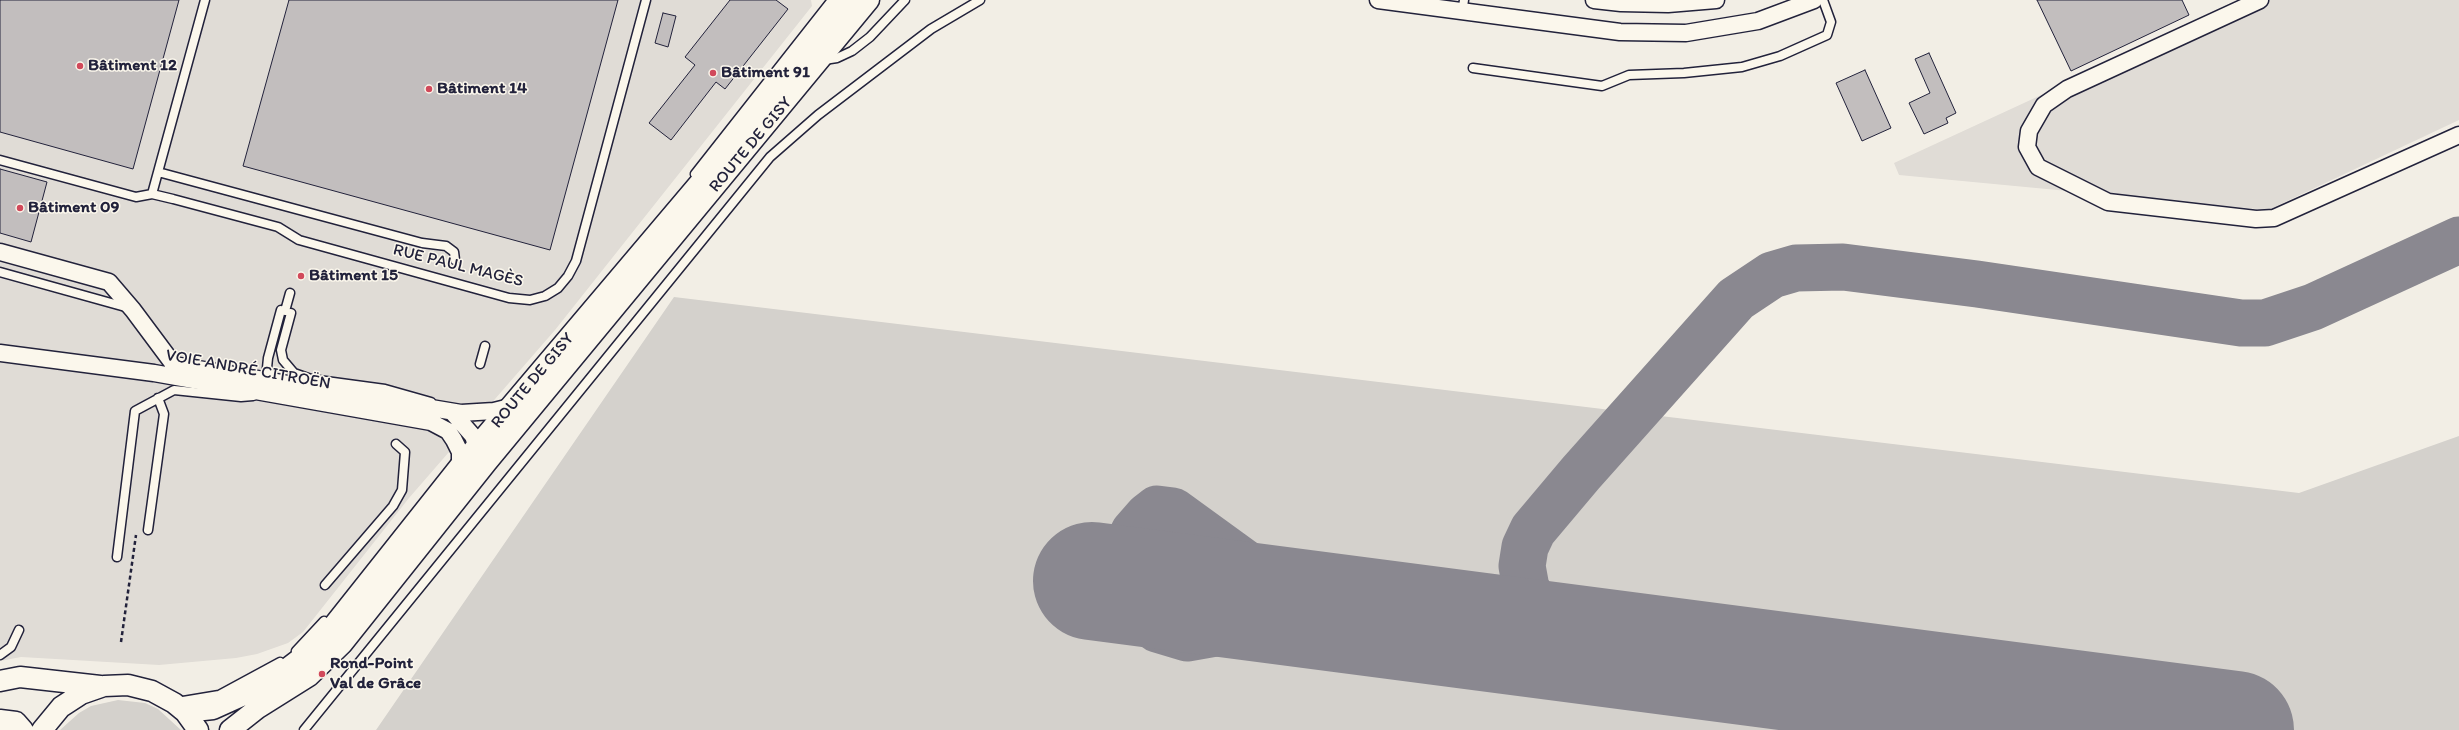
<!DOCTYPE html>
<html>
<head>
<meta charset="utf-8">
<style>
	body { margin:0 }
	canvas { display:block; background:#f2eee5 }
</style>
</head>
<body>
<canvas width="2459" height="730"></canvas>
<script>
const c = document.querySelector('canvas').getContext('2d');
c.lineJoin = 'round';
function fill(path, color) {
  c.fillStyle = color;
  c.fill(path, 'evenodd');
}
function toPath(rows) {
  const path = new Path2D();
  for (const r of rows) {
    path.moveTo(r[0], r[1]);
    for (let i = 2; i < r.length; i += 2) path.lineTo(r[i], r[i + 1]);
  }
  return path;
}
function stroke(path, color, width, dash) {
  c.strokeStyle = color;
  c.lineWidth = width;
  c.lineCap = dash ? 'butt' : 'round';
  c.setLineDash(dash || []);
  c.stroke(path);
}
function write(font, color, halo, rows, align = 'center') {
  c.font = font + ' Itim,sans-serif';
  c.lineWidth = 3;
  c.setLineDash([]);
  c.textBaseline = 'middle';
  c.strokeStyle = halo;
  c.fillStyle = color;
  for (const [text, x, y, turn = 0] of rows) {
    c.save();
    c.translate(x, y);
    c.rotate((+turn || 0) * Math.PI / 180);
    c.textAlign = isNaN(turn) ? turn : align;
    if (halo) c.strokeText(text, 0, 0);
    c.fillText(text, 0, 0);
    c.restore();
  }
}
fill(toPath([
	[0,0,811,0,812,6,555,330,409,498,303,632,288,643,257,654,236,658,159,665,21,657,0,661],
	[2247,0,2459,0,2459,120,2268,210,1899,175,1894,163]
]), '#e0dcd6');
fill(toPath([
	[674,297,2299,493,2459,436,2459,730,376,730],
	[118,700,145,703,158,709,181,730,60,730,79,713,91,706]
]), '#d4d1cc');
stroke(toPath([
	[1255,602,1236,622,1221,632,1187,638,1157,629,1143,617,1132,601,1123,565,1127,546,1134,532,1148,516,1157,509,1173,511,1308,609],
	[1606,649,1577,638,1551,624,1538,609,1526,588,1522,566,1525,547,1533,530,1581,473,1736,299,1772,275,1796,268,1843,267,1977,284,2241,323,2265,323,2313,307,2459,240]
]), '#8a8890', 47);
stroke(toPath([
	[1092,581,2235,730]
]), '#8a8890', 118);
const building = toPath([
	[0,0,179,0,133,169,0,132,0,0],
	[289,0,618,0,550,250,243,166,289,0],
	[730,0,776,0,788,9,725,89,716,82,671,140,649,123,695,65,685,57,730,0],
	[2037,0,2182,0,2189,15,2071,71,2037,0],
	[663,13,676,16,668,47,655,43,663,13],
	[1929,53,1956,113,1946,118,1948,123,1924,134,1909,103,1930,93,1915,59,1929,53],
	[1865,70,1891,128,1862,141,1836,83,1865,70],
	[0,169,47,182,31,242,0,233,0,169]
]);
fill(building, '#c2bebe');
stroke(building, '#22223b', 1);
const service = toPath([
	[1462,13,1464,0],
	[824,60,837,58,852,51,870,37,905,0],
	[1473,68,1602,86,1629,75,1684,73,1742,67,1780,56,1827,35,1831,22,1823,0],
	[0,160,136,197,152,194,173,199,278,227,299,240,509,298,530,300,545,296,558,288,568,276,576,261,646,0],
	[158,172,422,243,446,246,454,252,455,260],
	[695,174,832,0],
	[152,194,205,0],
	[0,272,129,308],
	[285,311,290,293],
	[291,313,281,350,283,360,294,373,311,379,385,389,431,402],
	[480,364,485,346],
	[274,382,267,368,268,358,281,310],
	[148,530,164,414,158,398],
	[117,557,135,411,174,390,241,397,253,396],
	[325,585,393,506,402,490,405,452,396,444],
	[296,651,324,621],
	[0,655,11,647,19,630],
	[177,702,219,695,280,662],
	[304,730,770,157,818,115,931,29,980,0]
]);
const minor = toPath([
	[1378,0,1620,32,1686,33,1758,21,1814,0],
	[1594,0,1621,3,1668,4,1716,0],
	[2260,0,2067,89,2044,105,2029,131,2027,147,2038,167,2108,202,2256,219,2274,218,2459,135],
	[0,252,109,282,133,310,174,365,461,413,494,411,510,407],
	[0,353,154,373,431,422,448,431,454,440,460,452,460,466],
	[452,412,473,436,477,448,476,457]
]);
const tertiary = toPath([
	[0,681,20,677,100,686],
	[185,712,213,709,244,695,284,671,318,645,460,466,758,114,846,0],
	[0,720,16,722,23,730],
	[42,730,61,707,81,694,104,686,128,685,152,691,174,703,185,712,198,730],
	[230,730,258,708,309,676,342,644,487,462,869,0]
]);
stroke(service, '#22223b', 11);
stroke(minor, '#22223b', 19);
stroke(tertiary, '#22223b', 23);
stroke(toPath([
	[121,642,136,535]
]), '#22223b', 2.5, [4, 3]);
stroke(service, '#fbf7ec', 8);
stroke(minor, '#fbf7ec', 16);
stroke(tertiary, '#fbf7ec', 20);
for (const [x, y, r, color] of [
	[80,66,4,"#d1495b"],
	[713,73,4,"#d1495b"],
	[429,89,4,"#d1495b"],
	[20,208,4,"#d1495b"],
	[301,276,4,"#d1495b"],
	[322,674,4,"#d1495b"]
]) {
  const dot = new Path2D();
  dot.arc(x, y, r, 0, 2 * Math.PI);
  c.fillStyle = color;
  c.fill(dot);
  stroke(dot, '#fbf7ec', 1.5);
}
write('bold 17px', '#22223b', '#fbf7ec', [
	["Bâtiment 12",88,66],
	["Bâtiment 91",721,73],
	["Bâtiment 14",437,89],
	["Bâtiment 09",28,208],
	["Bâtiment 15",309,276],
	["Rond-Point",330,664],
	["Val de Grâce",330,684]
], 'left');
write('17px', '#22223b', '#fbf7ec', [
	["ROUTE DE GISY",751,145,-50],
	["RUE PAUL MAGÈS",458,266,14],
	["VOIE ANDRÉ CITROËN",248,370,10],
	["ROUTE DE GISY",533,381,-50]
]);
</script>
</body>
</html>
